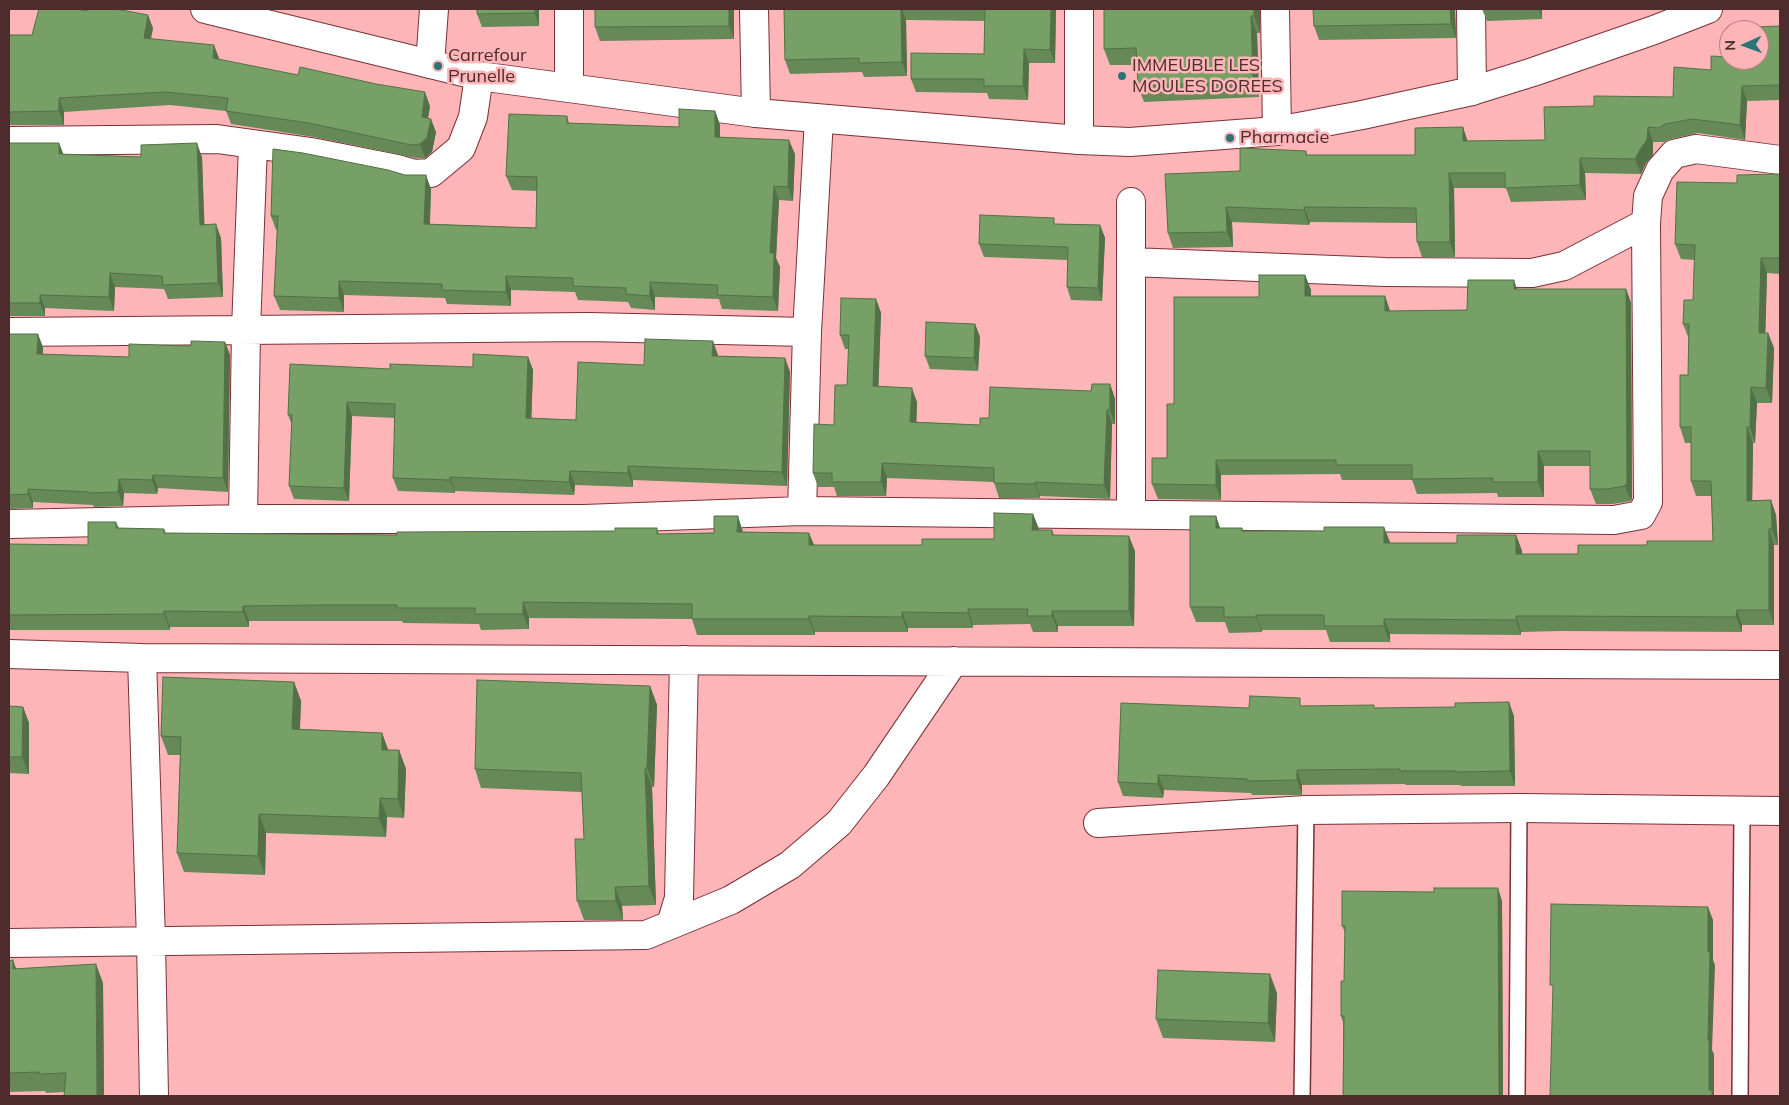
<!DOCTYPE html>
<html>
<head>
<meta charset="utf-8">
<style>
	body { margin:0 }
	#map { position:relative; width:1789px; height:1105px; overflow:hidden; background:#fdb5b7; font-family:Mulish,sans-serif }
	canvas { display:block }
	.frame { position:absolute; inset:0; border:10px solid #4e2b2d; pointer-events:none }
	.north { position:absolute; left:1719px; top:20px; width:50px; height:50px; box-sizing:border-box; background:#fdb5b7; border:1px solid #b77e80; border-radius:50%; rotate:268deg; font-size:14px; font-weight:700; line-height:20px; text-align:center; color:#4e2b2d }
	.north::after { content:''; display:block; margin:auto; width:18px; height:22px; background:#297475; clip-path:polygon(50% 0,100% 100%,50% 72%,0 100%) }
</style>
</head>
<body>
<div id="map">
<canvas width="1789" height="1105"></canvas>
<div class="frame"></div>
<div class="north">N</div>
</div>
<script>
const c = document.querySelector('canvas').getContext('2d');
c.lineJoin = 'round';
function toPath(rows) {
  const path = new Path2D();
  for (const r of rows) {
    path.moveTo(r[0], r[1]);
    for (let i = 2; i < r.length; i += 2) path.lineTo(r[i], r[i + 1]);
  }
  return path;
}
function stroke(path, color, width, dash) {
  c.strokeStyle = color;
  c.lineWidth = width;
  c.lineCap = dash ? 'butt' : 'round';
  c.setLineDash(dash || []);
  c.stroke(path);
}
function fill(path, color) {
  c.fillStyle = color;
  c.fill(path, 'evenodd');
}
function write(font, color, halo, rows, align = 'center') {
  c.font = font + ' Mulish,sans-serif';
  c.lineWidth = 5;
  c.setLineDash([]);
  c.textBaseline = 'middle';
  c.strokeStyle = halo;
  c.fillStyle = color;
  for (const [text, x, y, turn = 0] of rows) {
    c.save();
    c.translate(x, y);
    c.rotate((+turn || 0) * Math.PI / 180);
    c.textAlign = isNaN(turn) ? turn : align;
    if (halo) c.strokeText(text, 0, 0);
    c.fillText(text, 0, 0);
    c.restore();
  }
}
const lane = toPath([
	[1302,1096,1306,810],
	[1517,1096,1519,808],
	[1740,1096,1742,811]
]);
const street = toPath([
	[754,9,756,113],
	[1275,9,1277,131],
	[1471,9,1472,91],
	[430,64,434,9],
	[569,87,569,9],
	[1079,140,1079,9],
	[9,141,217,139,311,152,397,169,414,174,431,173,461,148,473,117,479,76],
	[1131,202,1131,514],
	[1131,262,1385,272,1532,273,1564,266,1646,223],
	[9,332,589,327,807,332],
	[802,511,807,332,819,119],
	[243,519,246,330,253,145],
	[9,524,243,519,584,519,802,511,1614,520,1641,515,1648,502,1646,223,1648,196,1660,170,1674,154,1696,149,1780,160],
	[9,654,142,658,1780,665],
	[142,658,151,941,154,1096],
	[1098,823,1306,810,1519,808,1780,811],
	[671,924,679,898,684,660],
	[9,943,646,935,731,900,790,865,839,823,876,776,954,661]
]);
const secondary = toPath([
	[205,9,479,76,756,113,1079,140,1130,142,1277,131,1362,115,1472,91,1533,72,1654,30,1708,9]
]);
stroke(lane, '#7b3037', 18);
stroke(street, '#7b3037', 30);
stroke(secondary, '#7b3037', 30);
stroke(lane, '#fff', 15);
stroke(street, '#fff', 28);
stroke(secondary, '#fff', 28);
fill(toPath([
	[539,9,539,26,482,27,477,14],
	[734,9,734,39,600,41,595,27],
	[784,9,1056,9,1055,63,1029,63,1028,100,989,99,987,93,916,92,911,79,984,54,985,21,906,20,907,76,864,77,862,72,790,74,785,60],
	[1104,9,1260,9,1260,33,1257,33,1259,97,1144,102,1138,86,1137,65,1110,65,1104,49],
	[1313,9,1455,9,1456,38,1319,40,1314,26],
	[1482,9,1542,9,1542,19,1487,21],
	[1780,26,1780,100,1747,101,1745,140,1698,133,1671,139,1664,142,1653,142,1653,155,1646,163,1641,174,1585,173,1586,200,1511,202,1506,188,1454,188,1455,257,1422,257,1417,242,1417,223,1310,222,1309,225,1232,222,1233,247,1173,248,1168,233,1240,171,1306,151,1307,155,1415,155,1468,141,1545,140,1594,106,1673,97,1711,70,1759,60],
	[153,28,151,39,219,58,219,60,430,106,428,118,436,132,432,152,425,158,416,158,314,137,231,124,226,111,170,105,64,112,64,125,9,125,9,37],
	[715,111,720,125,720,137,795,154,793,201,779,200,776,258,780,267,778,311,722,309,719,299,655,297,655,310,631,308,628,302,578,300,575,292,511,290,511,306,447,304,445,298,344,295,344,312,280,310,274,296,277,230,276,230,271,216,405,175,431,189,430,224,536,228,537,191,512,190,506,176,567,116,569,123,679,127],
	[9,143,59,143,63,154,141,157,202,157,204,225,221,238,223,297,168,299,164,289,115,287,114,311,45,308,45,316,9,316],
	[1780,174,1780,274,1767,273,1765,333,1768,333,1774,348,1772,403,1757,403,1755,443,1753,443,1752,500,1771,500,1776,515,1778,545,1774,545,1774,625,1742,625,1742,632,1561,631,1521,632,1521,635,1390,634,1390,642,1330,642,1326,630,1262,630,1262,632,1229,633,1225,622,1196,622,1190,607,1216,516,1220,528,1242,528,1243,531,1390,543,1457,543,1516,535,1522,551,1522,554,1578,554,1647,545,1713,541,1711,496,1696,496,1691,481,1691,443,1685,443,1680,427,1688,375,1689,339,1683,324,1693,300,1694,260,1681,259,1675,244,1737,183],
	[1056,224,1100,225,1105,238,1102,301,1071,300,1067,287,1068,260,984,257,979,244],
	[1305,275,1311,290,1311,296,1385,296,1390,311,1467,310,1517,289,1626,289,1631,303,1632,498,1631,501,1613,504,1596,504,1590,489,1590,466,1544,466,1544,497,1498,497,1497,493,1417,494,1412,480,1342,480,1340,474,1221,475,1221,500,1158,499,1152,484,1167,458,1174,404,1259,297],
	[876,299,881,313,878,387,917,402,916,422,980,425,989,418,1091,391,1110,384,1115,399,1115,424,1112,424,1110,499,1040,496,1040,498,999,498,994,482,887,478,886,496,837,496,834,487,818,487,813,473,834,425,847,385,849,349,845,349,840,335],
	[975,324,980,337,978,371,930,369,925,356],
	[9,334,43,347,43,354,129,357,191,346,225,342,230,355,228,492,158,488,157,494,124,493,123,506,94,507,93,505,33,502,33,508,9,509],
	[718,355,717,356,785,358,790,372,787,486,633,480,633,487,575,485,574,495,455,491,455,493,398,491,393,478,395,418,352,416,349,501,294,499,289,486,292,425,288,415,390,369,473,367,528,357,533,370,531,418,576,420,644,365],
	[1033,514,1039,530,1052,530,1054,535,1135,551,1134,626,1058,626,1058,632,1033,632,1030,624,973,625,973,628,908,628,908,632,815,632,815,635,697,635,692,619,529,618,529,629,481,630,479,624,403,623,402,621,249,621,249,627,170,627,170,630,9,630,9,544,88,545,116,522,119,528,164,529,166,533,397,535,615,531,657,528,659,534,743,532,809,533,814,545,922,545,994,539],
	[294,682,301,701,300,729,382,733,388,750,399,750,406,769,404,818,387,817,386,837,266,833,265,875,184,872,177,853,180,755,168,755,161,736],
	[650,686,657,705,654,787,652,787,656,905,622,906,623,920,584,920,577,901,584,839,582,792,481,788,475,769],
	[9,706,23,707,29,723,29,774,9,773],
	[1302,706,1375,708,1514,716,1515,786,1461,786,1461,785,1406,785,1405,784,1302,785,1302,795,1252,795,1251,793,1164,790,1163,798,1123,796,1118,782,1249,708],
	[1502,901,1503,1096,1343,1096,1343,1022,1341,1016,1344,981,1345,932,1342,926],
	[9,961,16,969,103,983,104,1096,64,1096,64,1092,46,1093,45,1091,9,1092],
	[1277,993,1275,1042,1163,1038,1156,1019]
]), '#658a57');
fill(toPath([
	[535,9,539,9,539,26,535,13],
	[729,9,734,9,734,39,729,26],
	[901,9,902,9,906,20,907,76,902,62],
	[1051,9,1056,9,1055,63,1050,50],
	[1254,9,1260,9,1260,33,1254,16],
	[1450,9,1455,9,1456,38,1451,24],
	[1539,9,1542,9,1542,19],
	[148,15,153,28,148,51,144,38],
	[1251,16,1257,33,1259,97,1253,81],
	[214,45,219,58,218,72,213,58],
	[1024,49,1029,63,1028,100,1023,86],
	[1742,86,1747,101,1745,140,1740,125],
	[425,92,430,106,426,130,422,117],
	[59,98,64,112,64,125,59,111],
	[715,111,720,125,720,151,715,137],
	[431,119,436,132,432,152,425,158,420,144],
	[1463,127,1468,142,1463,141],
	[1648,127,1653,142,1653,155,1646,163,1641,174,1635,159],
	[789,140,795,154,793,201,788,187],
	[59,143,64,156,59,154],
	[197,143,202,157,205,239,200,225],
	[1580,158,1585,173,1586,200,1580,185],
	[1449,173,1454,188,1455,257,1450,242],
	[426,175,431,189,429,238,424,224],
	[774,186,779,200,776,258,780,267,778,311,773,297,770,253],
	[1226,207,1232,222,1233,247,1227,232],
	[1304,207,1310,222,1309,225,1304,210],
	[216,224,221,238,223,297,218,283],
	[1100,225,1105,238,1102,301,1098,288],
	[1761,258,1767,273,1765,348,1759,333],
	[110,273,115,287,114,311,109,297],
	[1305,275,1311,290,1311,311,1305,296],
	[506,276,511,290,511,306,506,292],
	[1514,280,1519,295,1514,289],
	[339,281,344,295,344,312,339,298],
	[650,282,655,297,655,310,650,296],
	[1626,289,1631,303,1632,498,1631,501,1625,486],
	[40,295,45,308,45,316,40,303],
	[1385,296,1390,311,1385,311],
	[876,299,881,313,878,401,873,386],
	[975,324,980,337,978,371,974,358],
	[1768,333,1774,348,1772,403,1766,388],
	[38,334,43,347,42,368,37,354],
	[713,341,718,355,717,369,712,356],
	[225,342,230,355,228,492,223,478],
	[528,357,533,370,531,431,526,418],
	[785,358,790,372,787,486,782,472],
	[1110,384,1115,399,1115,424,1110,410],
	[1751,387,1757,403,1755,443,1750,427],
	[912,388,917,402,916,436,910,422],
	[347,402,352,416,349,501,344,488],
	[1107,410,1112,424,1110,499,1104,485],
	[1747,427,1753,443,1752,516,1747,501],
	[1538,451,1544,466,1544,497,1538,482],
	[1216,460,1221,475,1221,500,1216,485],
	[882,463,887,478,886,496,881,482],
	[628,466,633,480,633,487,628,473],
	[570,471,575,485,574,495,569,482],
	[153,475,158,488,157,494,152,480],
	[450,477,455,491,455,493,450,480],
	[119,479,124,493,123,506,118,492],
	[1035,482,1040,496,1040,498,1035,484],
	[28,489,33,502,33,508,28,494],
	[1771,500,1776,515,1778,545,1772,529],
	[1033,514,1039,529,1038,546,1032,530],
	[738,516,743,532,743,548,737,532],
	[1216,516,1221,531,1216,528],
	[1384,527,1390,542,1390,558,1384,543],
	[1769,529,1774,545,1774,625,1769,610],
	[809,533,815,548,809,545],
	[1516,535,1522,551,1522,569,1516,554],
	[1129,536,1135,551,1134,626,1129,611],
	[523,602,529,618,529,629,523,614],
	[243,606,249,621,249,627,243,612],
	[968,609,973,625,973,628,968,613],
	[1737,610,1742,625,1742,632,1736,617],
	[164,611,170,627,170,630,164,614],
	[1052,611,1058,626,1058,632,1052,616],
	[902,612,908,628,908,632,902,617],
	[1256,615,1262,630,1262,632,1256,617],
	[809,616,815,632,815,635,809,619],
	[1516,616,1521,632,1521,635,1516,620],
	[1384,619,1390,634,1390,642,1384,626],
	[294,682,301,701,299,748,292,729],
	[650,686,657,705,654,787,647,768],
	[1509,702,1514,716,1515,786,1510,771],
	[23,707,29,723,29,774,22,757],
	[382,733,389,752,382,750],
	[399,750,406,769,404,818,398,799],
	[645,768,652,787,656,905,649,886],
	[1297,770,1302,785,1302,795,1297,780],
	[1158,775,1164,790,1163,798,1158,784],
	[380,798,387,817,386,837,379,818],
	[259,814,266,833,265,875,258,856],
	[615,887,622,906,623,920,616,901],
	[1498,888,1502,901,1503,1096,1499,1096],
	[1708,907,1713,920,1713,960,1715,965,1712,1050,1714,1054,1714,1096,1712,1096,1709,1090,1708,1040],
	[13,960,20,979,13,969],
	[96,964,103,983,104,1096,97,1096],
	[1270,974,1277,993,1275,1042,1268,1023]
]), '#537047');
const building = toPath([
	[39,9,77,9,87,11,87,9,116,9,148,15,144,38,214,45,213,58,298,75,300,67,376,84,425,92,422,117,431,119,427,138,420,144,411,145,309,123,226,111,228,98,165,92,59,98,59,111,9,112,9,37,10,37,10,35,32,35,39,9],
	[477,9,535,9,535,13,477,14,477,9],
	[595,9,729,9,729,26,595,27,595,9],
	[784,9,901,9,902,62,859,63,859,58,785,60,784,9],
	[985,9,1051,9,1050,50,1024,49,1023,86,984,86,984,79,911,79,911,53,984,54,985,9],
	[1104,9,1254,9,1254,16,1251,16,1253,81,1138,86,1136,48,1104,49,1104,9],
	[1313,9,1450,9,1451,24,1314,26,1313,9],
	[1780,26,1780,85,1742,86,1740,125,1692,119,1665,124,1659,128,1648,127,1647,140,1641,148,1635,159,1580,158,1580,185,1505,188,1505,173,1449,173,1450,242,1417,242,1416,208,1304,207,1304,210,1226,207,1227,232,1168,233,1165,174,1240,171,1240,148,1306,151,1306,155,1415,155,1415,128,1463,127,1463,141,1545,140,1544,107,1594,106,1594,96,1673,97,1674,67,1711,70,1711,56,1729,57,1729,60,1759,60,1759,30,1755,30,1755,27,1780,26],
	[679,109,715,111,715,137,789,140,788,187,774,186,770,253,774,253,773,297,717,295,718,285,650,282,650,296,626,294,626,288,573,286,573,278,506,276,506,292,442,290,442,284,339,281,339,298,274,296,278,216,271,216,273,149,303,153,388,170,405,175,426,175,424,224,536,228,537,177,506,176,509,114,567,116,567,123,679,127,679,109],
	[9,143,59,143,59,154,141,157,141,145,197,143,200,225,216,224,218,283,163,285,162,276,110,273,109,297,40,295,40,303,9,303,9,143],
	[1780,174,1780,258,1761,258,1759,333,1768,333,1766,388,1751,387,1750,427,1747,427,1747,501,1771,500,1772,529,1769,529,1769,610,1737,610,1736,617,1555,616,1516,616,1516,620,1384,619,1384,626,1324,626,1324,615,1256,615,1256,617,1224,617,1224,607,1190,607,1190,516,1216,516,1216,528,1242,528,1242,531,1324,531,1324,527,1384,527,1384,543,1457,543,1457,535,1516,535,1516,554,1578,554,1578,545,1647,545,1647,541,1713,541,1711,481,1691,481,1691,427,1680,427,1680,375,1688,375,1689,324,1683,324,1684,300,1693,300,1695,245,1675,244,1677,182,1737,183,1737,175,1780,174],
	[980,215,1054,218,1054,224,1100,225,1098,288,1067,287,1068,247,979,244,980,215],
	[1259,275,1305,275,1305,296,1385,296,1385,311,1467,310,1468,280,1514,280,1514,289,1626,289,1627,483,1625,486,1607,489,1590,489,1590,451,1538,451,1538,482,1493,482,1493,478,1412,479,1412,465,1336,465,1336,460,1216,460,1216,485,1152,484,1152,458,1167,458,1167,404,1174,404,1174,297,1259,297,1259,275],
	[841,298,876,299,873,386,912,388,910,422,980,425,980,418,989,418,990,387,1091,391,1092,384,1110,384,1110,410,1107,410,1104,485,1035,482,1035,484,994,483,994,468,882,463,881,482,832,482,832,473,813,473,814,424,834,425,835,385,847,385,849,335,840,335,841,298],
	[926,322,975,324,974,358,925,356,926,322],
	[9,334,38,334,37,354,129,357,129,344,191,346,191,341,225,342,223,478,153,475,152,480,119,479,118,492,89,493,89,492,28,489,28,494,9,495,9,334],
	[645,339,713,341,712,356,785,358,782,472,628,466,628,473,570,471,569,482,450,477,450,480,393,478,395,404,347,402,344,488,289,486,292,415,288,415,290,364,390,369,390,364,473,367,473,354,528,357,526,418,576,420,578,362,644,365,645,339],
	[994,513,1033,514,1032,530,1052,530,1052,535,1129,536,1129,611,1052,611,1052,616,1027,616,1028,609,968,609,968,613,902,612,902,617,809,616,809,619,692,619,692,604,523,602,523,614,475,614,475,608,397,608,397,605,320,605,243,606,243,612,164,611,164,614,9,615,9,544,88,545,88,522,116,522,116,528,164,529,164,533,397,535,397,532,615,531,615,528,657,528,657,534,714,533,714,516,738,516,737,532,809,533,809,545,922,545,922,539,994,539,994,513],
	[163,677,294,682,292,729,382,733,382,750,399,750,398,799,380,798,379,818,259,814,258,856,177,853,181,737,161,736,163,677],
	[477,680,650,686,647,768,645,768,649,886,615,887,616,901,577,901,575,839,584,839,581,773,475,769,477,680],
	[1250,696,1300,698,1300,706,1374,705,1374,708,1455,707,1455,703,1509,702,1510,771,1456,772,1456,771,1400,771,1400,769,1297,770,1297,780,1247,781,1247,779,1158,775,1158,784,1118,782,1121,703,1249,708,1250,696],
	[9,706,23,707,22,757,9,757,9,706],
	[1434,888,1498,888,1499,1096,1343,1096,1344,1016,1341,1016,1341,981,1344,981,1345,926,1342,926,1342,891,1434,892,1434,888],
	[1551,904,1708,907,1708,952,1710,952,1708,1040,1709,1041,1709,1090,1712,1090,1712,1096,1550,1096,1553,985,1550,985,1551,904],
	[13,960,13,969,96,964,97,1096,64,1096,66,1073,39,1074,39,1072,9,1073,9,961,13,960],
	[1158,970,1270,974,1268,1023,1156,1019,1158,970]
]);
fill(building, '#76a065');
stroke(building, '#537047', 1);
for (const [x, y, r, color] of [
	[438,66,5,"#297475"],
	[1122,76,5,"#297475"],
	[1230,138,5,"#297475"]
]) {
  const dot = new Path2D();
  dot.arc(x, y, r, 0, 2 * Math.PI);
  c.fillStyle = color;
  c.fill(dot);
  stroke(dot, '#fdb5b7', 2);
}
write('18px', '#4e2b2d', '#fdb5b7', [
	["Carrefour",448,56],
	["Prunelle",448,77],
	["IMMEUBLE LES",1132,66],
	["MOULES DOREES",1132,87],
	["Pharmacie",1240,138]
], 'left');
</script>
</body>
</html>
